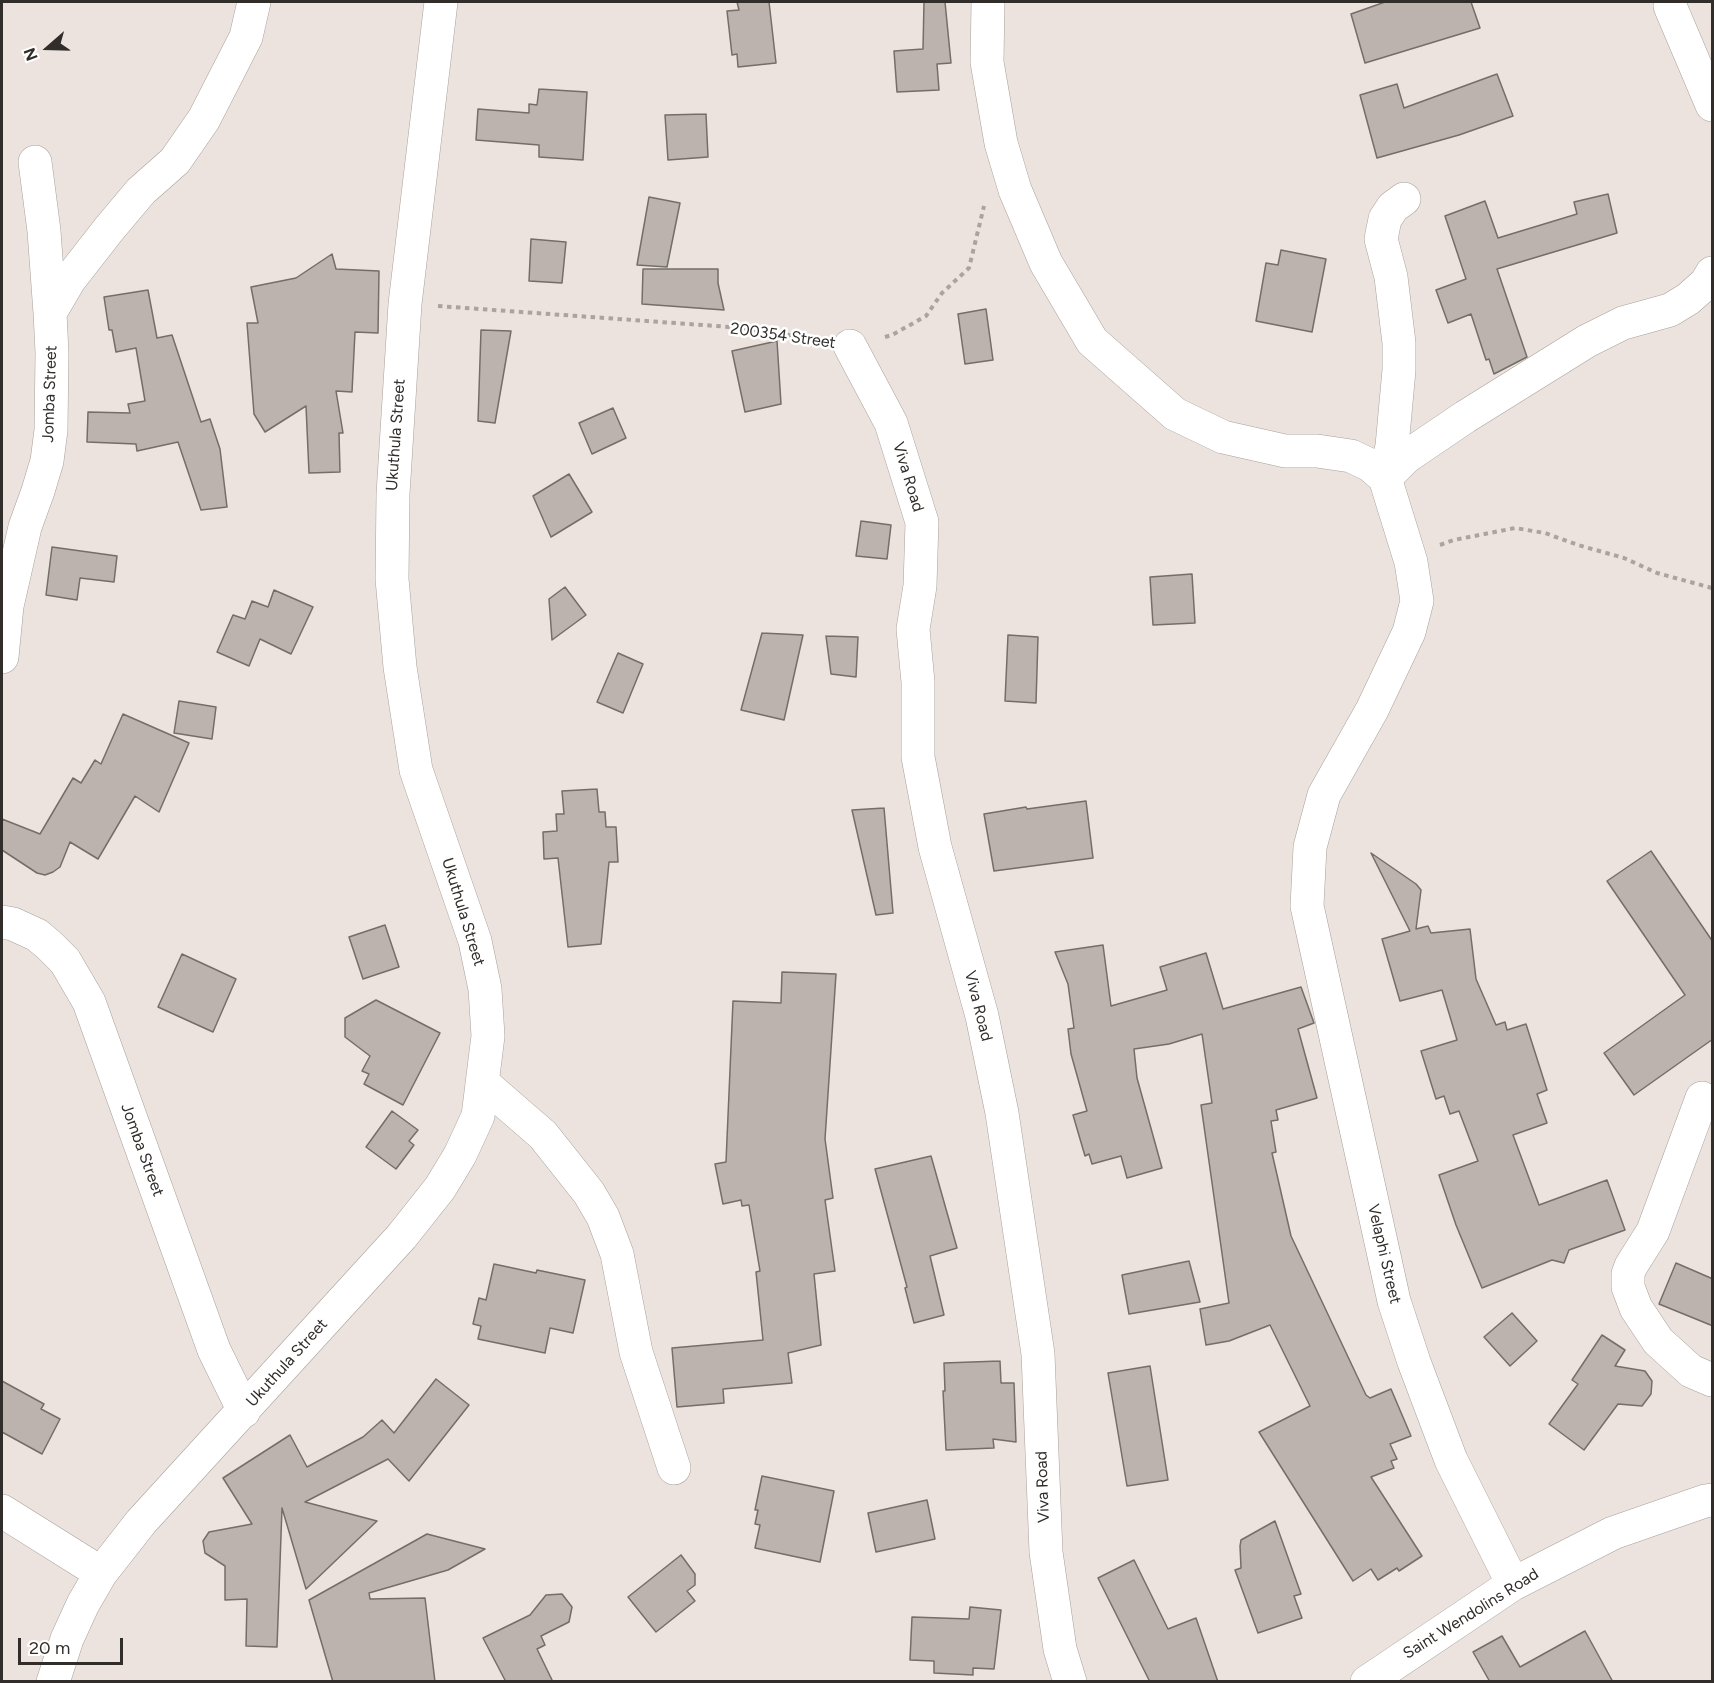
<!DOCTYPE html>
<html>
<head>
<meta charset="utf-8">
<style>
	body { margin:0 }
	#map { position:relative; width:1714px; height:1683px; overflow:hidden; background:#ece3de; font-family:Figtree,sans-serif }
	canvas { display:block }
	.frame { position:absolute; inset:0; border:3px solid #302d2b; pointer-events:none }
	.north { position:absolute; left:18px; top:18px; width:60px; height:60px; -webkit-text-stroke:4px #fff; paint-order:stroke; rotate:250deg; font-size:16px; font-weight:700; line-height:24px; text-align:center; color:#302d2b }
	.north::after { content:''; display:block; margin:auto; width:21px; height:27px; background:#302d2b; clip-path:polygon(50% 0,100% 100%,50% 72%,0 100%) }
	.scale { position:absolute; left:18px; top:1638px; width:105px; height:27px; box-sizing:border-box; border:3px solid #302d2b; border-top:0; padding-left:8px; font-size:18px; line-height:21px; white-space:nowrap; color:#302d2b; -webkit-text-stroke:4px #fff; paint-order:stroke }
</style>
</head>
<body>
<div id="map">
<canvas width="1714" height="1683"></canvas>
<div class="frame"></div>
<div class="north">N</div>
<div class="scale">20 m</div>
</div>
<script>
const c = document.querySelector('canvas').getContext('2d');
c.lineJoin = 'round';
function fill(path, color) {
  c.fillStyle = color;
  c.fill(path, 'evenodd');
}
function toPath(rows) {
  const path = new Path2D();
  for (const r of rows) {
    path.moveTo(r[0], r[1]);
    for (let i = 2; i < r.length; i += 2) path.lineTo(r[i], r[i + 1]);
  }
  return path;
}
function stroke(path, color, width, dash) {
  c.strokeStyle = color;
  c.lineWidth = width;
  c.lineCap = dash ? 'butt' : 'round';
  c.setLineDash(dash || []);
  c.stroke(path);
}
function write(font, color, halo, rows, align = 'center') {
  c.font = font + ' Figtree,sans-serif';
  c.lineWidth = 5;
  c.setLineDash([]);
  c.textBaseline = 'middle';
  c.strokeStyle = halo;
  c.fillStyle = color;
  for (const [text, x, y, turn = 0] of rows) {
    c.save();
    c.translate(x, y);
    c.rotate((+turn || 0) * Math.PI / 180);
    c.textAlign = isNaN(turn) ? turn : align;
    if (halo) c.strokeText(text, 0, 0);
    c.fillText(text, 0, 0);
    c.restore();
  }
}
const building = toPath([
	[737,2,769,2,776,63,738,67,737,54,732,55,727,11,739,10,737,2],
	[924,2,945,2,951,63,937,64,939,90,897,92,894,51,923,49,924,2],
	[1385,2,1471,2,1480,28,1365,63,1351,14,1385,2],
	[1497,74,1513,116,1459,135,1377,158,1360,95,1397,84,1404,108,1497,74],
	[539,89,587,92,583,160,539,157,539,145,476,140,478,109,529,113,529,104,537,105,539,89],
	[706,114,708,157,668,160,665,115,706,114],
	[1608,194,1617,233,1497,269,1527,357,1494,374,1489,359,1486,360,1471,314,1448,323,1436,290,1466,279,1445,216,1485,201,1498,238,1577,214,1574,202,1608,194],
	[649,197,680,203,667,267,637,265,649,197],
	[531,239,566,242,562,283,529,281,531,239],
	[1281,250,1326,259,1312,332,1256,321,1266,263,1278,265,1281,250],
	[332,254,336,269,379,271,378,333,355,332,352,392,336,391,343,433,339,433,340,472,309,473,306,406,265,432,254,414,247,323,258,323,251,287,296,278,332,254],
	[643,269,718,269,718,283,724,310,642,304,643,269],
	[148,290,157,338,172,335,201,422,210,419,220,449,227,507,201,510,178,442,137,451,136,444,87,442,88,412,130,413,128,404,145,401,136,348,116,352,112,330,109,330,104,297,148,290],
	[986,309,993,360,965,364,958,314,986,309],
	[481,330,511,331,495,423,478,421,481,330],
	[777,341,781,404,745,412,732,351,777,341],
	[613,408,626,438,592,454,579,423,613,408],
	[569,474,592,512,551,537,533,496,569,474],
	[861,521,891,525,887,559,856,556,861,521],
	[52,547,117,556,114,582,80,578,77,600,46,595,52,547],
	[1192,574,1195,623,1153,625,1150,577,1192,574],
	[565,587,586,615,552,640,549,599,565,587],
	[274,590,313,607,291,654,260,639,249,666,217,652,233,615,245,619,252,601,268,607,274,590],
	[762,633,803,635,784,720,741,710,762,633],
	[1008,635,1038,637,1036,703,1005,701,1008,635],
	[826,636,858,637,856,677,831,674,826,636],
	[618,653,643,664,623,713,597,702,618,653],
	[179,701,216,707,212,739,174,733,179,701],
	[123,714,189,743,159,812,135,796,98,859,70,842,60,867,53,872,45,875,37,873,2,850,2,819,40,834,73,778,81,783,95,760,101,764,123,714],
	[597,789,599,812,605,812,606,827,616,827,618,862,609,862,601,944,568,947,558,858,544,859,543,832,557,831,556,814,564,814,562,791,597,789],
	[1086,801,1093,858,994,871,984,814,1026,807,1027,809,1086,801],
	[884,808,893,913,876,915,852,810,884,808],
	[1651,851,1713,942,1713,1039,1634,1095,1604,1053,1685,995,1607,881,1651,851],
	[1371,853,1416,884,1421,890,1416,929,1428,926,1431,933,1470,929,1476,979,1496,1025,1505,1022,1507,1030,1526,1024,1547,1090,1537,1094,1547,1123,1513,1135,1539,1205,1607,1180,1625,1230,1569,1250,1564,1263,1552,1260,1482,1288,1456,1225,1439,1175,1478,1161,1459,1111,1450,1114,1444,1096,1436,1099,1421,1051,1457,1040,1442,990,1400,1001,1382,939,1410,931,1371,853],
	[385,925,399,967,363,979,349,937,385,925],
	[1103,945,1111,1006,1167,990,1160,967,1206,953,1223,1009,1301,987,1314,1023,1298,1029,1317,1098,1276,1110,1278,1120,1271,1121,1276,1152,1272,1153,1291,1236,1366,1395,1370,1398,1391,1389,1411,1436,1390,1444,1397,1459,1391,1461,1394,1468,1371,1477,1422,1556,1399,1571,1397,1568,1378,1580,1371,1569,1353,1581,1259,1432,1310,1406,1270,1325,1229,1341,1206,1345,1200,1309,1229,1303,1201,1105,1212,1103,1202,1034,1169,1044,1134,1049,1137,1078,1162,1168,1127,1178,1121,1156,1092,1164,1089,1154,1085,1156,1073,1115,1087,1111,1071,1054,1068,1029,1074,1028,1068,984,1055,952,1103,945],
	[182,954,236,979,213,1032,158,1007,182,954],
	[782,972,836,974,825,1139,833,1198,825,1200,835,1271,814,1274,821,1345,788,1353,792,1383,723,1389,724,1403,677,1407,672,1348,763,1340,756,1272,760,1271,749,1205,742,1206,741,1200,723,1204,715,1164,726,1162,733,1001,781,1003,782,972],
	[376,1000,440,1033,403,1105,364,1084,369,1074,362,1071,370,1056,345,1037,345,1018,376,1000],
	[392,1111,418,1130,409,1141,414,1145,396,1169,366,1147,392,1111],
	[931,1156,957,1248,930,1256,944,1315,914,1323,905,1288,907,1287,875,1169,931,1156],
	[1189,1261,1200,1302,1129,1314,1122,1275,1189,1261],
	[1676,1263,1713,1279,1713,1326,1659,1304,1676,1263],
	[494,1264,536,1273,537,1270,585,1280,573,1333,550,1328,545,1353,478,1339,481,1326,473,1324,479,1298,486,1300,494,1264],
	[1512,1313,1537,1341,1510,1366,1484,1337,1512,1313],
	[1602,1335,1625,1350,1615,1366,1645,1371,1652,1381,1651,1394,1642,1406,1618,1404,1584,1450,1549,1424,1578,1384,1572,1380,1602,1335],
	[1000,1361,1001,1383,1014,1383,1016,1442,993,1439,994,1448,946,1450,943,1391,945,1391,944,1363,1000,1361],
	[1150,1366,1168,1480,1127,1486,1108,1373,1150,1366],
	[436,1379,469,1405,409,1481,388,1459,305,1502,377,1521,306,1589,282,1508,277,1647,246,1646,247,1599,225,1600,225,1566,205,1553,203,1541,209,1532,252,1524,223,1478,290,1435,307,1467,363,1437,382,1420,394,1433,436,1379],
	[2,1381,44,1404,41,1409,60,1419,42,1454,2,1432,2,1381],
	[762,1476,834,1491,820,1562,755,1548,760,1525,755,1524,758,1510,755,1510,762,1476],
	[927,1500,935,1539,876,1552,868,1513,927,1500],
	[1275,1521,1301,1594,1294,1596,1302,1618,1258,1633,1235,1570,1241,1568,1240,1546,1241,1540,1275,1521],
	[427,1534,485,1549,448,1570,369,1593,370,1599,425,1598,435,1682,333,1682,309,1600,427,1534],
	[681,1555,695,1574,695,1585,687,1591,695,1601,656,1632,628,1597,681,1555],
	[1134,1560,1168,1629,1196,1618,1218,1682,1150,1682,1098,1578,1134,1560],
	[562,1594,572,1607,569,1622,541,1636,545,1645,537,1649,553,1682,506,1682,483,1638,530,1615,546,1595,562,1594],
	[970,1607,1001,1610,994,1669,973,1668,973,1675,934,1673,934,1661,910,1660,912,1617,969,1619,970,1607],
	[1585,1631,1613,1682,1490,1682,1473,1652,1502,1636,1520,1667,1585,1631]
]);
fill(building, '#bcb3ae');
stroke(building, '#746d68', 1.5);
const minor = toPath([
	[988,2,987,62,1001,143,1015,190,1046,263,1092,341,1175,414,1223,437,1285,451,1317,451,1351,456,1370,465,1385,478,1411,562,1417,601,1409,632,1372,710,1324,795,1310,847,1307,906,1394,1301,1414,1362,1451,1460,1513,1584],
	[1670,6,1712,105],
	[50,313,70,279,109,229,141,191,175,161,204,119,246,37,254,2],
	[850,346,891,423,922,522,920,586,913,629,918,682,918,757,935,847,982,1016,1002,1113,1038,1354,1046,1552,1060,1649,1070,1682],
	[1385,478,1406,457,1465,417,1587,341,1623,323,1670,310,1688,299,1706,283,1712,273],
	[1385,478,1392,446,1399,370,1399,343,1391,277,1381,239,1385,219,1393,207,1404,199],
	[2,657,7,606,25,527,38,491,47,461,51,430,52,353,50,313,44,231,35,162],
	[2,922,13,924,37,935,49,945,65,961,89,1002,214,1350,244,1411],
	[483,1083,543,1135,589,1193,603,1217,617,1254,636,1352,674,1468],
	[1702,1098,1653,1231,1631,1266,1628,1274,1628,1287,1636,1308,1658,1341,1691,1371,1712,1380],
	[2,1511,101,1573],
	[53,1682,67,1639,83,1604,101,1573,141,1522,402,1236,440,1188,460,1155,478,1116,488,1036,485,989,475,941,416,770,400,667,392,579,393,494,405,304,441,2],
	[1367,1682,1513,1584,1613,1533,1705,1501,1712,1500]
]);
stroke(minor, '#a8a09b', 34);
stroke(toPath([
	[438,306,744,328,816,339],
	[885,337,892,335,926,316,942,293,969,268,984,206],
	[1440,545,1454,540,1515,528,1545,533,1578,545,1624,558,1657,573,1712,588]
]), '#aaa39f', 4, [4.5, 4.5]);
stroke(minor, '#fff', 33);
write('16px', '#302d2b', '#fff', [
	["200354 Street",783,336,8],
	["Jomba Street",50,394,-88],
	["Ukuthula Street",396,435,-86],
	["Viva Road",908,477,73],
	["Ukuthula Street",463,912,73],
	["Viva Road",978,1006,76],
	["Jomba Street",142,1150,70],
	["Velaphi Street",1384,1254,77],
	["Ukuthula Street",287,1363,-48],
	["Viva Road",1043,1487,-92],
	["Saint Wendolins Road",1471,1614,-32]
]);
</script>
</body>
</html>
